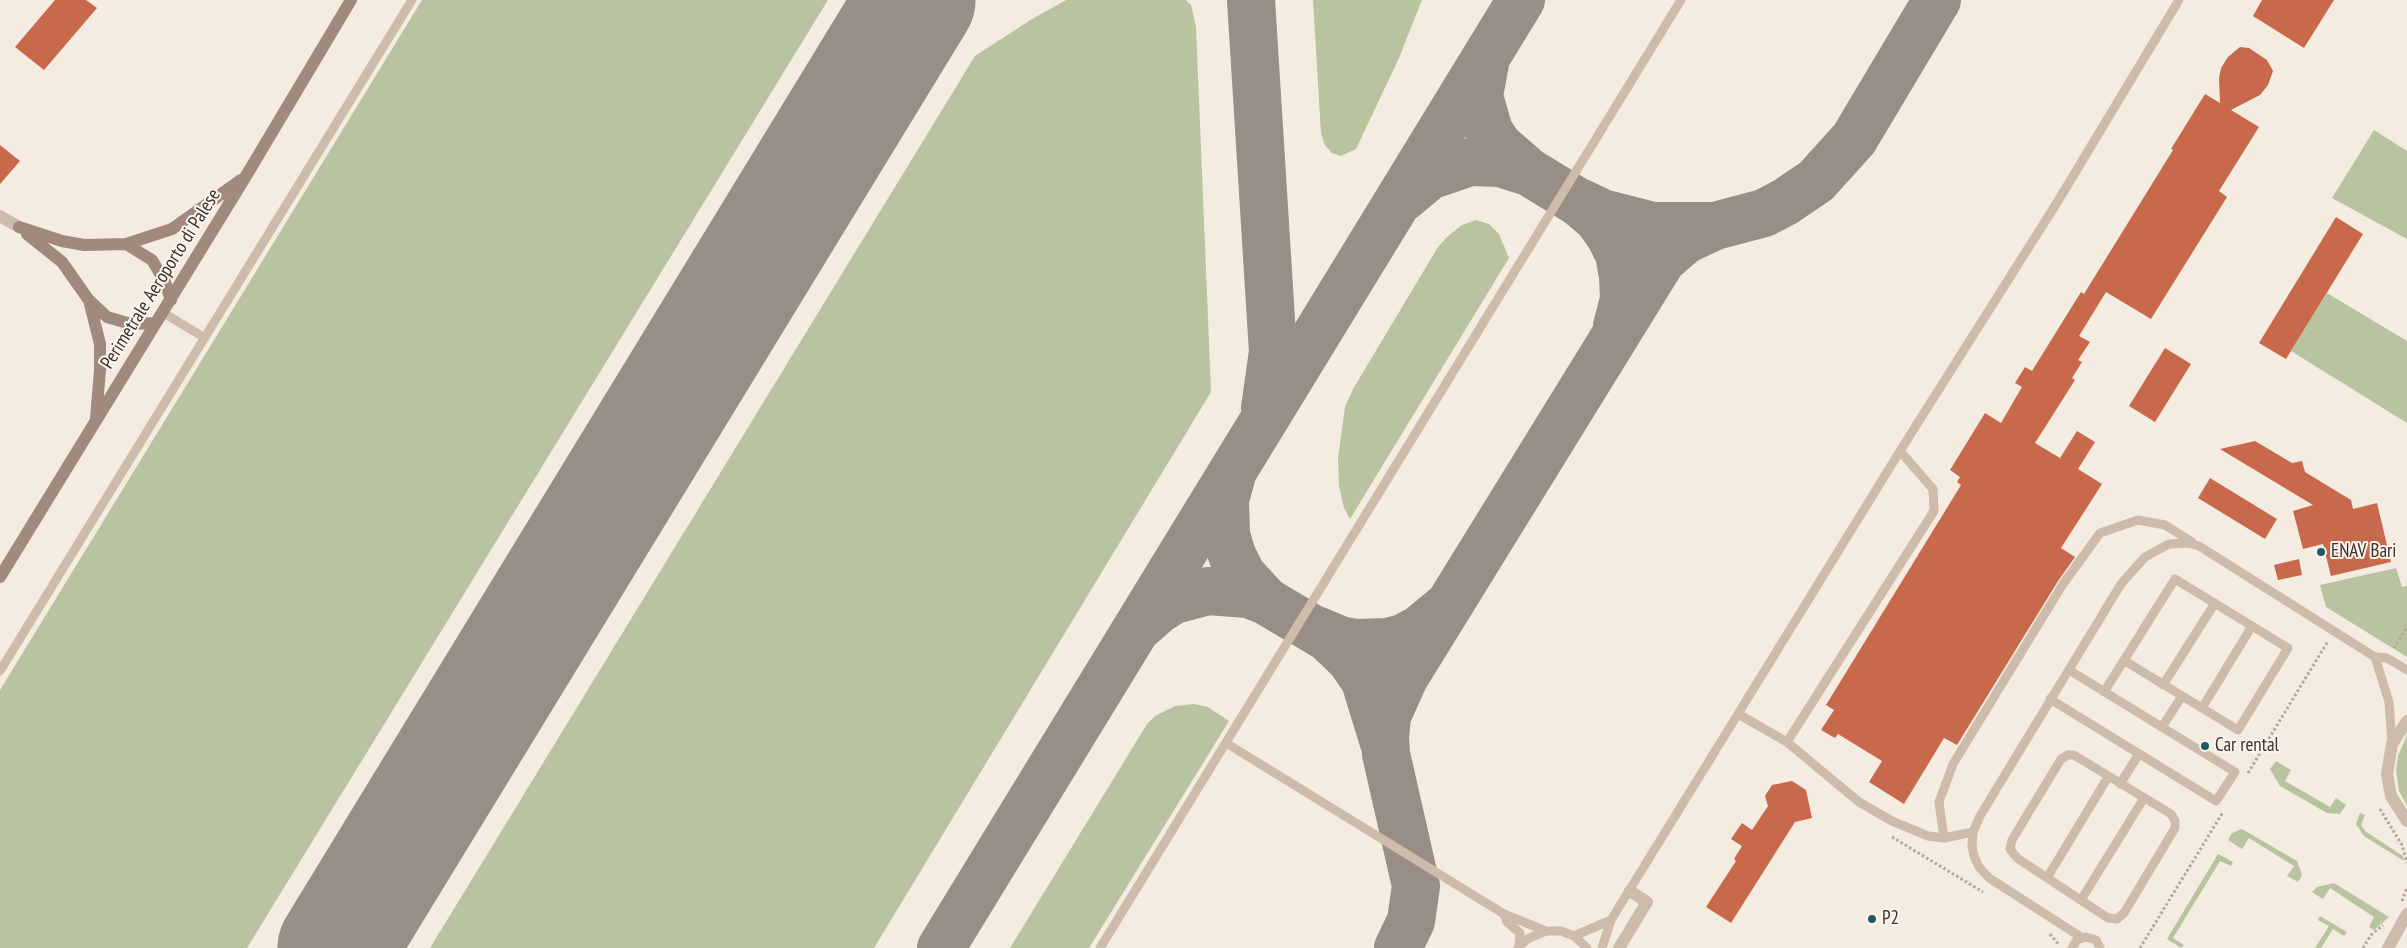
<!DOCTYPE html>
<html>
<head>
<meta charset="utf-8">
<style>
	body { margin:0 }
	canvas { display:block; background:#f4ebe1 }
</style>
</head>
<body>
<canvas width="2407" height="948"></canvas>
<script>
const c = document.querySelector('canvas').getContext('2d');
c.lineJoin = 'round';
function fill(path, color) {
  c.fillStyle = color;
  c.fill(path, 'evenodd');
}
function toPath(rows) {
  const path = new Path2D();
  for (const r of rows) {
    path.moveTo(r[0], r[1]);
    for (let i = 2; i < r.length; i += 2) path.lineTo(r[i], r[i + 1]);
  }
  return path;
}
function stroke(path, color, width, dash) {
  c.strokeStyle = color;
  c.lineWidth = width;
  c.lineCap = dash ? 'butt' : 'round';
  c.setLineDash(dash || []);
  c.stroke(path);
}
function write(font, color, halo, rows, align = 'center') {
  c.font = font + ' "PT Sans Narrow",sans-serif';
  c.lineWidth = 4;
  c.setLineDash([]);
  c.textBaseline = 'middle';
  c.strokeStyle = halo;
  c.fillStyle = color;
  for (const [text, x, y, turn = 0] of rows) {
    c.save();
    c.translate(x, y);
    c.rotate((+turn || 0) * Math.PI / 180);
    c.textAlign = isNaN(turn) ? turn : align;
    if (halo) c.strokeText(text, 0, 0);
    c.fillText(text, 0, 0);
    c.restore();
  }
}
fill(toPath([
	[422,0,828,0,247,948,0,948,0,690],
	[1066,0,1186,0,1191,5,1196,27,1211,392,874,948,430,948,975,56,1032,19],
	[1313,0,1422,0,1399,58,1356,149,1341,156,1332,153,1325,145,1321,133],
	[2374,130,2407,151,2407,239,2332,198],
	[1476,220,1489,224,1499,234,1509,258,1350,519,1344,508,1339,486,1338,458,1345,407,1353,389,1438,247,1448,236,1462,225],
	[2327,293,2407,341,2407,423,2291,351],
	[2396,568,2402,587,2407,586,2407,657,2326,607,2320,585],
	[1194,704,1208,707,1229,721,1089,948,1010,948,1147,724,1155,716,1175,706],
	[2407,735,2407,806,2399,791,2396,770,2398,756],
	[2276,761,2291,770,2285,781,2330,807,2336,798,2346,805,2340,814,2327,813,2280,786,2270,769],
	[2360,813,2365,815,2361,825,2365,831,2403,856,2404,861,2364,836,2356,824],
	[2242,829,2297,861,2302,875,2298,882,2287,876,2294,866,2249,838,2242,849,2228,840,2232,833],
	[2218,854,2233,862,2231,866,2220,861,2173,938,2184,945,2181,948,2167,939],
	[2334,883,2389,917,2374,930,2369,927,2374,917,2330,888,2323,899,2312,892,2317,887],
	[2320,916,2347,932,2344,936,2333,929,2321,948,2315,948,2329,926,2318,920]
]), '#b8c4a0');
stroke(toPath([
	[1251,0,1273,352,1265,408],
	[897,32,927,0],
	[1486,58,1479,96,1489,131,1498,145,1529,172,1578,202,1598,219,1610,236,1619,254,1623,277,1624,299,1617,326],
	[1404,197,1429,176,1470,162,1500,163,1529,172],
	[1579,202,1602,213,1653,226,1715,226],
	[1231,478,1225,500,1226,535,1232,555,1242,575,1266,601],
	[1141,625,1158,610,1174,600,1208,591,1248,594,1266,601,1328,638,1351,660,1365,681,1384,743],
	[1316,630,1340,640,1356,643,1387,642,1403,638,1420,629,1444,609],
	[941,948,1521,0],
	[1398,948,1411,921,1416,886,1386,754,1385,737,1387,716,1404,678,1662,260,1685,240,1715,226,1764,213,1785,202,1816,181,1854,139,1937,0]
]), '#988e86', 48);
stroke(toPath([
	[337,948,916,0]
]), '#988e86', 119);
fill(toPath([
	[55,0,86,0,97,8,44,70,15,47],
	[2262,0,2334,0,2304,48,2253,16],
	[2240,47,2249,48,2267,60,2273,71,2268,85,2260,95,2231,110,2259,127,2219,191,2227,197,2151,319,2106,292,2079,336,2090,342,2078,360,2082,362,2072,378,2075,380,2035,443,2060,458,2077,431,2095,442,2078,469,2102,484,2061,548,2075,557,2058,581,1957,745,1944,738,1904,804,1869,782,1882,761,1838,734,1835,738,1821,730,1834,710,1826,705,1961,485,1957,482,1960,477,1950,470,1985,413,2001,423,2022,387,2015,383,2025,367,2032,371,2081,292,2084,294,2173,150,2171,149,2205,94,2220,103,2219,78,2221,68,2228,57],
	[0,145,20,161,0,184],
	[2336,217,2363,234,2286,359,2259,343],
	[2165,348,2191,364,2155,422,2129,406],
	[2255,441,2292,463,2302,461,2305,472,2351,500,2353,509,2377,503,2391,562,2331,576,2323,544,2303,549,2293,511,2313,505,2220,449],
	[2210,478,2277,519,2265,539,2198,498],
	[2299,559,2302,575,2278,580,2274,565],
	[1792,781,1806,790,1812,818,1795,822,1731,923,1706,907,1736,861,1734,859,1742,846,1731,839,1742,823,1752,830,1768,806,1765,796,1772,785]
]), '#c8694b');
stroke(toPath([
	[2394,648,2407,627],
	[2248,773,2328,641],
	[2380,809,2402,845,2407,863],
	[1892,837,1983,892],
	[2402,901,2407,887],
	[2050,934,2059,945],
	[2140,948,2223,812],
	[2363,948,2371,935,2383,925]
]), '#b9a596', 3, [2.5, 2.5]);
stroke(toPath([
	[162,312,205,338],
	[2375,657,2389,702,2392,744],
	[0,671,412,0],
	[2163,685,2215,603],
	[2104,692,2175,579,2288,648,2238,730,2125,661],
	[2050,699,2216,801,2235,772,2069,670],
	[2202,708,2252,626],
	[1738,714,1787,742,1859,802,1892,821,1928,836,1944,838,1973,832],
	[2162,727,2182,696],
	[1787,742,1934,511,1933,489,1900,451],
	[1226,743,1504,914,1546,931],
	[2068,755,2074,755,2171,814,2175,821,2175,828,2124,913,2117,919,2108,918,2017,858,2010,849,2012,840,2061,759,2068,755],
	[2120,784,2139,754],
	[1944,838,1939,802,1953,764,2063,584,2100,533,2138,520,2165,525,2192,542],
	[2047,878,2108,777],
	[2081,900,2144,798],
	[1504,914,1507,922,1520,933,1519,946],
	[1574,936,1611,920],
	[2081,937,1989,878,1979,867,1974,856,1972,846,1973,832,1980,816,2121,584,2145,557,2169,544,2189,543,2199,546,2375,657,2387,658,2407,670],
	[1100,948,1681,0],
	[1518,948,1527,939,1546,931,1561,931,1574,936,1587,948],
	[1602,948,1611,920,1900,451,2058,201,2179,0],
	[2072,948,2077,940,2086,937,2096,940,2100,948]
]), '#cdbbac', 9);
stroke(toPath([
	[0,216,19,227],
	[2407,721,2392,744,2387,774,2391,796,2407,821],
	[1619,948,1647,902,1630,891],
	[2388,948,2407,914]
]), '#cdbbac', 12);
stroke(toPath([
	[19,227,62,241,84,245,126,244,172,229,241,180],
	[27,234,62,262,88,299,107,317,131,324,156,323],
	[126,244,152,260,165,282,171,300],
	[90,304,100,344,100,370,96,418],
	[0,577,246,176,351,0]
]), '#a18a7d', 12);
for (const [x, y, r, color] of [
	[2321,552,5,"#1f5a5e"],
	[2205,746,5,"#1f5a5e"],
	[1872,919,5,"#1f5a5e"]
]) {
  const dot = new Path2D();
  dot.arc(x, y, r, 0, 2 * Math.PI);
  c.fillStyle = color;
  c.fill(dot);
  stroke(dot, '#fbf5ee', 2);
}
write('19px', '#3b302b', '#fbf5ee', [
	["Perimetrale Aeroporto di Palese",161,279,-58]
]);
write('19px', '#3b302b', '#fbf5ee', [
	["ENAV Bari",2331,552],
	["Car rental",2215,746],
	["P2",1882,919]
], 'left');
</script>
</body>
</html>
